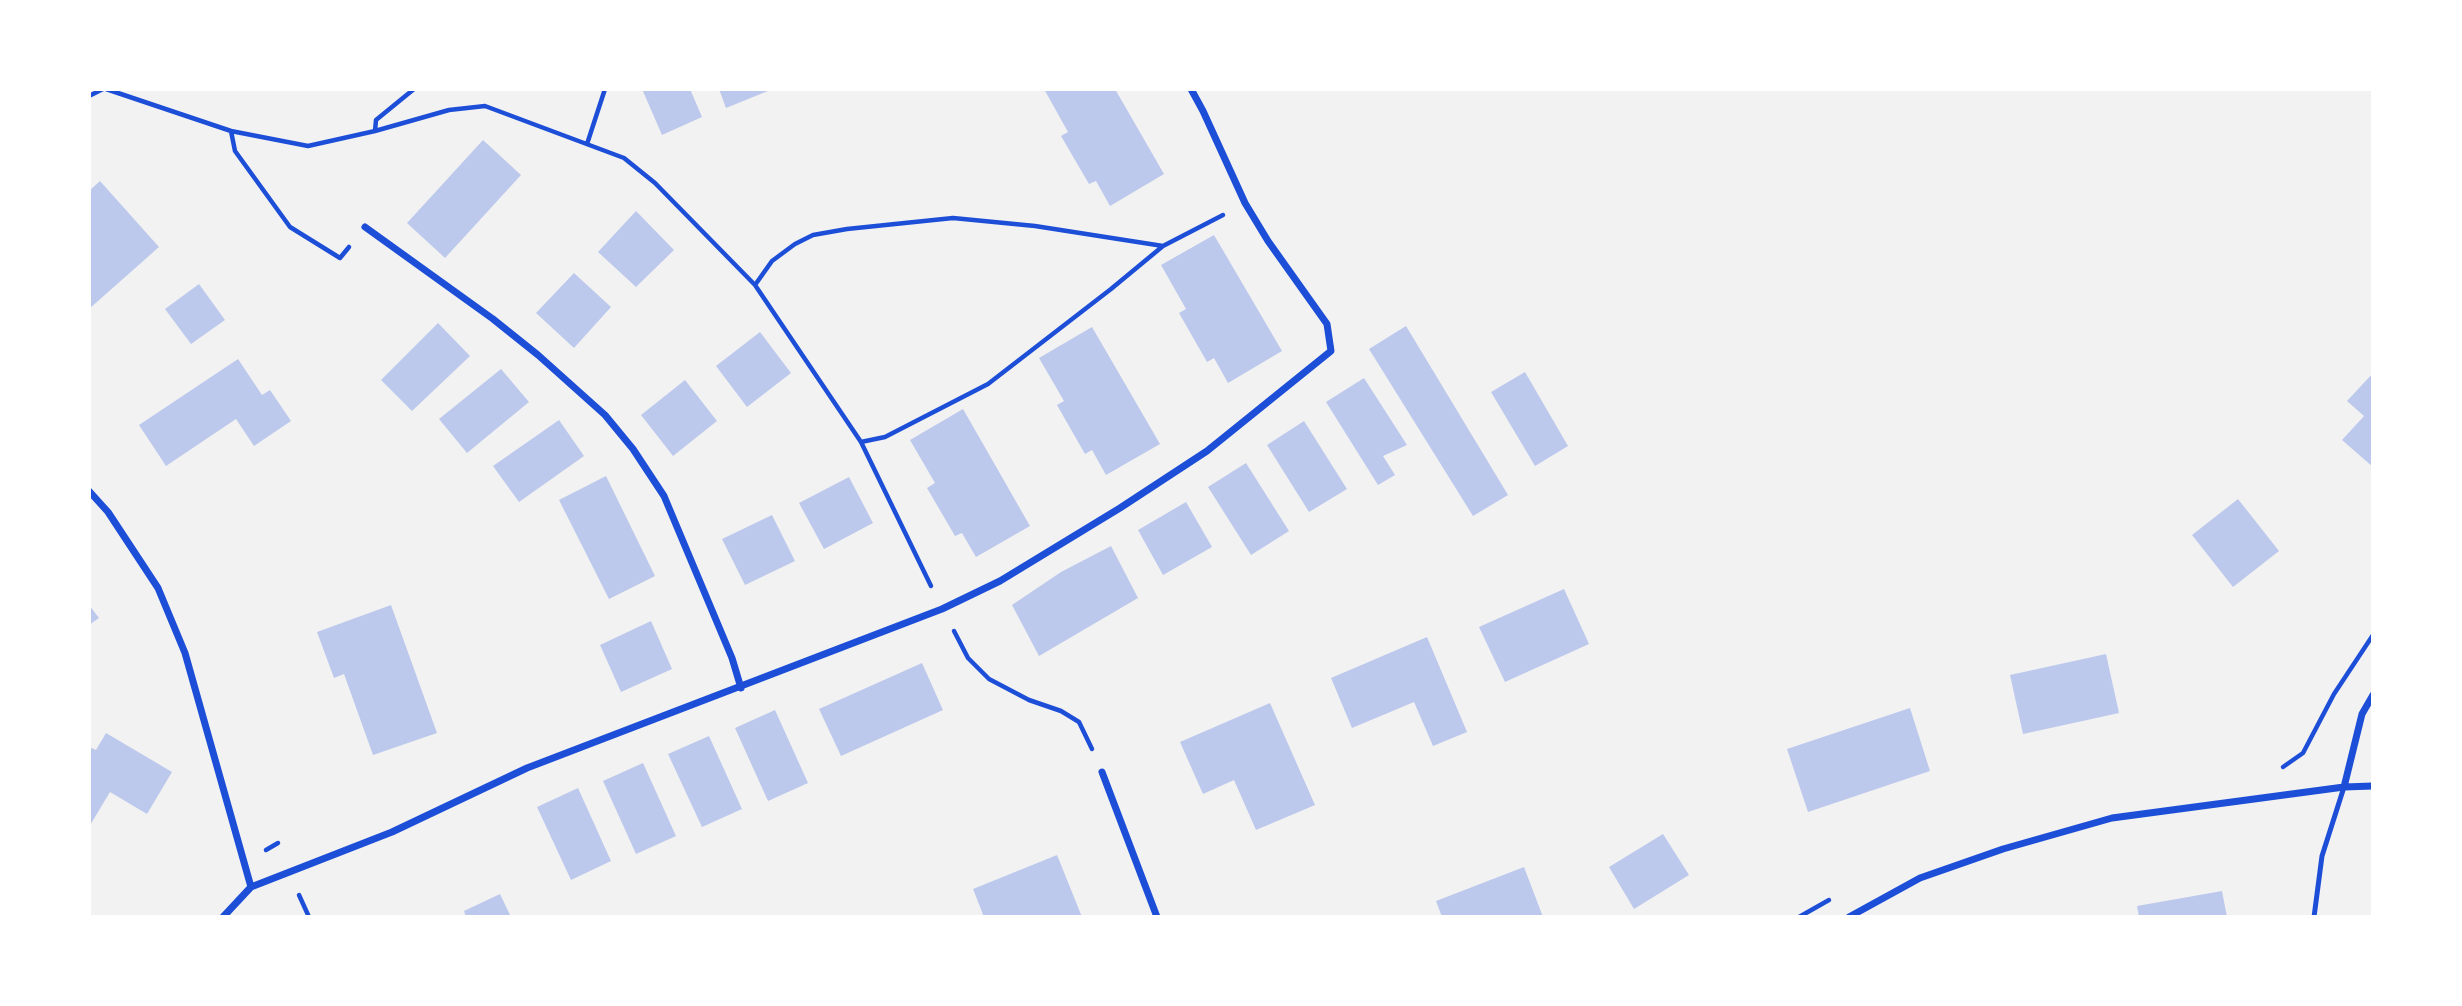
<!DOCTYPE html>
<html>
<head>
<meta charset="utf-8">
<style>
	body { margin:0 }
	#map { position:relative; width:2462px; height:1006px; overflow:hidden; background:#f2f2f2; font-family:Spectral,serif }
	canvas { display:block }
	.frame { position:absolute; inset:0; border:91px solid #fff; pointer-events:none }
</style>
</head>
<body>
<div id="map">
<canvas width="2462" height="1006"></canvas>
<div class="frame"></div>
</div>
<script>
const c = document.querySelector('canvas').getContext('2d');
c.lineJoin = 'round';
function fill(path, color) {
  c.fillStyle = color;
  c.fill(path, 'evenodd');
}
function toPath(rows) {
  const path = new Path2D();
  for (const r of rows) {
    path.moveTo(r[0], r[1]);
    for (let i = 2; i < r.length; i += 2) path.lineTo(r[i], r[i + 1]);
  }
  return path;
}
function stroke(path, color, width, dash) {
  c.strokeStyle = color;
  c.lineWidth = width;
  c.lineCap = dash ? 'butt' : 'round';
  c.setLineDash(dash || []);
  c.stroke(path);
}
fill(toPath([
	[642,89,690,89,702,117,662,135],
	[719,89,767,89,768,91,726,108],
	[1044,89,1115,89,1164,174,1110,206,1096,181,1089,184,1061,136,1068,132],
	[483,140,521,175,445,258,407,223],
	[100,181,159,247,89,309,89,191],
	[636,211,674,250,636,287,598,252],
	[1214,235,1282,351,1228,383,1214,358,1207,362,1179,313,1186,309,1161,265],
	[574,273,611,307,574,348,536,313],
	[199,284,225,320,191,344,165,309],
	[438,323,470,356,412,411,381,380],
	[1406,326,1508,495,1473,516,1369,349],
	[1092,327,1160,444,1106,475,1092,450,1085,454,1057,405,1064,401,1039,358],
	[760,332,791,373,747,407,716,366],
	[238,359,262,395,270,390,291,421,254,446,236,419,166,466,139,425],
	[501,369,529,402,467,453,439,419],
	[1525,372,1568,446,1535,466,1491,392],
	[2373,373,2373,467,2342,440,2364,416,2347,401],
	[1364,378,1407,445,1383,456,1395,475,1378,485,1326,402],
	[685,380,717,421,673,456,641,415],
	[963,409,1030,526,976,557,962,533,955,536,927,488,935,483,910,440],
	[559,420,584,456,519,502,493,466],
	[1304,421,1347,489,1309,512,1267,445],
	[1246,463,1289,531,1251,555,1208,487],
	[606,476,655,576,609,599,559,500],
	[849,477,873,523,824,549,799,503],
	[2238,499,2279,551,2233,587,2192,535],
	[1186,502,1212,547,1163,575,1138,530],
	[772,515,795,561,745,585,722,539],
	[1111,546,1138,598,1039,656,1012,605,1061,572],
	[1564,589,1589,644,1505,682,1479,627],
	[89,605,99,618,89,625],
	[391,605,437,733,373,755,344,674,334,678,317,632],
	[651,621,672,669,621,692,600,645],
	[1427,637,1467,732,1433,746,1414,702,1352,728,1331,678],
	[2106,654,2119,713,2023,734,2010,675],
	[922,663,943,710,841,756,819,709],
	[1270,703,1315,805,1256,830,1234,780,1203,794,1180,742],
	[1910,708,1930,771,1808,812,1787,749],
	[775,710,808,783,768,801,735,728],
	[106,733,172,772,147,814,110,792,89,827,89,747,96,750],
	[709,736,742,809,702,827,668,754],
	[643,763,676,836,636,854,603,781],
	[578,788,611,861,571,880,537,807],
	[1663,834,1689,875,1634,909,1609,867],
	[1057,855,1082,917,984,917,973,889],
	[1524,867,1543,917,1442,917,1436,901],
	[2222,891,2227,917,2139,917,2137,906],
	[500,894,511,917,466,917,464,911]
]), '#bdc9ec');
stroke(toPath([
	[106,89,231,131,235,151,290,227,340,258,349,247],
	[89,96,103,89],
	[231,131,308,146,375,131,376,120,414,89],
	[375,131,449,110,485,106,624,158,655,183,755,285,861,442,931,586],
	[587,144,605,89],
	[755,285,772,261,795,244,813,235,847,229,953,218,1035,226,1163,246,1223,215],
	[861,442,885,437,988,384,1111,289,1163,246],
	[954,631,968,658,989,679,1029,700,1061,711,1079,722,1092,749],
	[2283,767,2303,753,2334,694,2373,635],
	[266,850,278,843],
	[299,895,309,917],
	[1799,917,1829,900]
]), '#1d4ed8', 4.5);
stroke(toPath([
	[2314,917,2322,856,2344,787]
]), '#1d4ed8', 5);
stroke(toPath([
	[365,227,493,319,538,355,605,415,633,449,664,496,732,658,741,688],
	[89,491,108,512,158,588,185,653,251,887,223,917],
	[1102,772,1157,917],
	[2344,787,2362,714,2373,695],
	[251,887,392,832,527,768,942,609,1000,581,1120,508,1207,451,1331,351,1327,324,1268,241,1245,203,1203,111,1191,89],
	[1849,917,1920,878,2003,849,2112,818,2344,787,2373,786]
]), '#1d4ed8', 7);
</script>
</body>
</html>
